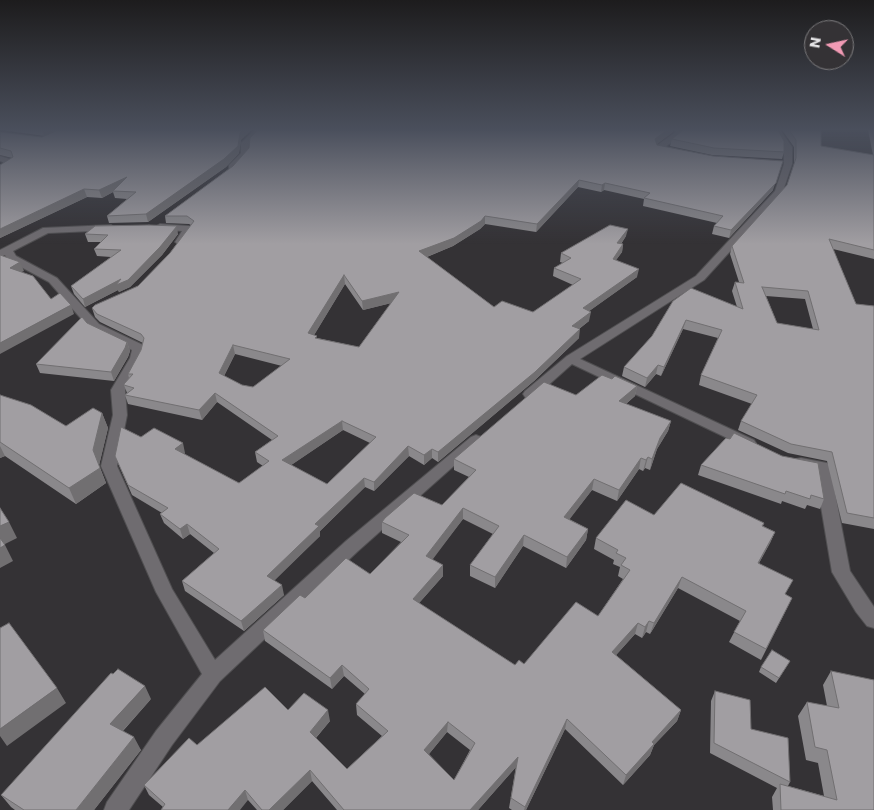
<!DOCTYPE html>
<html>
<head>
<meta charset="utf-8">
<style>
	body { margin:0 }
	#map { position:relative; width:874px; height:810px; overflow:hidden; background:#343235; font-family:Poppins,sans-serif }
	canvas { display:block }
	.north { position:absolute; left:804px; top:20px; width:50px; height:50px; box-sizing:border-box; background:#343235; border:1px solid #7b7a7c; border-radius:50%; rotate:280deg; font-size:14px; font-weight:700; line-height:20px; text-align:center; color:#e6e5e7 }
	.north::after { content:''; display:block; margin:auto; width:18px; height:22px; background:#f19ab4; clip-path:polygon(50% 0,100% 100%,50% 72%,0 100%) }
</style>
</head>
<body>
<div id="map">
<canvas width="874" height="810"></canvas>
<div class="north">N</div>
</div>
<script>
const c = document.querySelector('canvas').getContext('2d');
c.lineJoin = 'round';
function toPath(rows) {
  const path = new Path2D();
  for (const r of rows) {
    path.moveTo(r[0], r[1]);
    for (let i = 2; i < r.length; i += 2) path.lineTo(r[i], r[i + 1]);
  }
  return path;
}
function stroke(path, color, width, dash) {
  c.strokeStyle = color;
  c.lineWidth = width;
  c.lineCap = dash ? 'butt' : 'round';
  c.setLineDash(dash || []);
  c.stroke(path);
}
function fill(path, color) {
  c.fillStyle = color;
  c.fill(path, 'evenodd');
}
const minor = toPath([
	[255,130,263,130,249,144,248,156,235,169,229,169,229,165,241,153,241,143,255,130],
	[674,130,686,132,665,147,675,149,675,153,656,150,656,146,676,132,674,130],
	[773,130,780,130,792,147,792,164,782,194,704,280,580,359,754,440,756,443,754,446,744,446,572,364,535,397,525,397,523,394,525,391,567,356,696,276,775,191,784,164,784,147,773,130],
	[0,156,13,160,14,164,0,172,0,166,5,163,0,161,0,156],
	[160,224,189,226,194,229,184,244,180,245,175,242,182,231,157,229,155,227,160,224],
	[111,225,116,228,114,230,48,233,13,251,16,256,57,278,99,324,143,345,145,348,142,358,125,390,127,415,117,466,172,589,215,660,346,541,471,437,476,435,481,437,483,440,358,551,220,681,172,745,129,810,104,810,107,802,156,731,202,674,156,592,101,466,113,415,111,390,130,358,132,350,91,330,49,282,8,260,5,255,0,257,0,250,43,228,111,225],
	[801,458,827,463,830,467,850,571,874,607,874,628,867,626,856,612,832,572,815,471,796,467,793,463,796,459,801,458]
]);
stroke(minor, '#504f51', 2);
fill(minor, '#6f6c70');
fill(toPath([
	[2,130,58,130,44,136],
	[258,130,673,130,673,132,657,144,657,145,773,190,729,238,712,234,714,226,717,223,643,206,644,199,604,190,601,192,578,187,536,232,485,224,480,229,453,246,427,257,494,307,533,312,573,285,553,276,554,268,563,263,560,262,561,253,626,236,621,244,623,244,622,252,616,260,637,277,589,311,589,321,579,329,579,338,534,381,438,462,432,458,424,465,409,456,374,491,365,487,320,531,320,536,274,580,284,595,244,631,185,591,182,581,214,553,190,534,183,539,164,523,160,514,162,513,132,495,115,456,141,437,185,453,184,454,239,483,263,466,257,462,255,452,272,440,217,402,202,420,128,404,125,395,127,393,124,385,129,378,128,374,141,350,143,343,100,322,95,317,92,308,138,286,170,253,191,225,189,224,166,223,165,216,233,166,249,148],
	[345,284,363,310,391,303,359,347,317,338,314,335],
	[235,354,282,366,253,387,242,385,224,376],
	[343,430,370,443,327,484,291,465],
	[782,130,821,130,821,146,873,155,868,130,874,130,874,259,833,249,856,304,874,306,874,529,842,523,827,461,788,453,738,430,741,421,752,404,699,385,701,375,718,338,683,329,661,376,656,374,645,387,622,376,624,367,652,336,673,301,737,307,732,291,735,282,739,282,730,254,732,246,787,185,794,164,794,147],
	[766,296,805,299,813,329,777,323],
	[0,132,42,137,241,140,239,153,226,167,148,222,109,223,107,216,127,199,115,198,113,192,102,198,87,197,0,238,0,165,12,158,0,155],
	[672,139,784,152,782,159,712,155,670,146],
	[85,234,178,234,162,255,130,287,119,292,118,290,85,307,74,294,71,286,111,257,97,256,94,249,101,242,88,242],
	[87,323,127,342,130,351,128,357,114,381,40,373,36,364],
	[612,379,637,386,635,396,626,404,671,421,668,431,657,449,650,470,645,468,643,471,639,469,617,501,592,490,569,519,588,529,586,540,566,568,523,546,495,588,470,576,470,565,493,534,463,519,432,559,443,576,419,603,515,665,524,664,598,616,623,579,618,576,620,567,613,564,614,560,594,549,596,538,654,515,764,523,763,526,775,532,770,543,759,563,786,595,792,598,761,660,729,642,740,621,678,588,650,634,646,632,642,638,635,634,616,655,681,710,677,721,654,745,650,755,623,785,565,729,526,810,512,810,509,808,516,767,478,810,337,810,312,781,283,810,257,810,248,800,163,807,149,795,144,785,197,745,288,710,330,721,316,738,347,769,382,736,357,715,356,704,365,694,344,676,332,689,265,641,263,630,305,598,370,574,401,542,382,533,382,522,442,505,469,477,454,470,454,459,576,395],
	[447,732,470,750,454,780,429,754],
	[0,395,66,426,102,413,108,428,99,465,106,483,76,504,5,456,0,458],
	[726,438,824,499,820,509,807,505,805,509,782,501,781,504,698,475,701,465],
	[790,661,776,683,759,672,761,667],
	[831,671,874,810,773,810,772,797,777,788,710,753,711,701,715,691,751,729,790,782,788,786,824,796,818,763,806,760,798,716,807,702,827,706,823,685],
	[151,699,123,731,141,750,94,810,15,810,11,807,1,795]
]), '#8a888b');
fill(toPath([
	[42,130,58,130,44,136],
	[243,130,252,130,241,140,239,153,226,167,148,222,146,214],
	[667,130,673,130,673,132,654,146,655,139],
	[783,161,773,190,729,238,731,230],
	[127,177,113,191,113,192,102,198,99,190],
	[579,180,578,187,536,232,537,224],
	[605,183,604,190,601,192,602,185],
	[84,189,87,197,0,238,0,229],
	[485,216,485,224,480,229,453,246,419,260,419,251],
	[177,226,178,234,162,255,130,287,119,292,118,290,85,307,83,299],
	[628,229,626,236,616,251,617,243],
	[623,244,622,252,611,267,613,259],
	[20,262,24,271,13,276,10,268],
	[639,269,637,277,581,317,583,308],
	[344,275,345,284,310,342,308,333],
	[399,292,400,301,363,310,362,301],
	[71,305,74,314,0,354,0,343],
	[591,312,589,321,571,335,572,326],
	[686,320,683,329,661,376,664,367],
	[580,329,579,338,534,381,438,462,438,452],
	[127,342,130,351,128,357,114,381,111,372],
	[233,345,235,354,221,382,219,373],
	[658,365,656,374,645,387,647,378],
	[637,386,635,396,617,411,619,401],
	[215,393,217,402,202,420,199,410],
	[102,413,108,428,99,466,93,450],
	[342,421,343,430,284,470,282,460],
	[671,421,668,431,657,449,650,470,652,459,660,438],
	[183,443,185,453,178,458,175,449],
	[0,446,5,456,0,458],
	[408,446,409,456,374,491,374,482],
	[432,449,432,458,424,465,424,455],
	[648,457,645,468,643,471,646,460],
	[641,458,639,469,617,501,619,490],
	[100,468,106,483,76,504,69,488],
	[364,478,365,487,320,531,320,536,269,586,267,576,315,524],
	[594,479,592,490,563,528,564,517],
	[463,508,463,519,427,567,426,556],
	[9,522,17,538,3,545,0,538,0,526],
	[187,524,190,534,183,539,180,529],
	[588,529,586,540,566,568,567,557],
	[775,532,770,543,753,574,758,563],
	[524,535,523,546,495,588,495,577],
	[5,545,13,561,0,568,0,548],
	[443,565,443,576,413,610,413,599],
	[682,577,678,588,650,634,654,623],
	[282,585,284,595,244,631,241,621],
	[649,621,646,632,642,638,645,627],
	[638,623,635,634,609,663,612,652],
	[342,665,344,676,332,689,330,678],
	[145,686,151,699,117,737,110,724],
	[57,688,66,703,7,746,0,736,0,729],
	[328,710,330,721,312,742,310,732],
	[681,710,677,721,654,745,650,755,623,785,626,775,652,742],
	[567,719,565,729,526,810,524,810,525,807],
	[448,722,447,732,424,760,424,750],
	[134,737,141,750,94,810,76,810],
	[518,757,516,767,478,810,470,810],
	[310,770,312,781,283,810,269,810],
	[245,790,248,800,240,810,228,810]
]), '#716f71');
const building = toPath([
	[58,130,243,130,240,133,238,146,224,159,146,214,107,216,136,192,113,191,127,177,99,190,84,189,0,229,0,165,13,157,11,151,0,148,0,132,42,137,58,130],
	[258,130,667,130,655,139,657,145,713,156,783,161,776,183,731,230,714,226,723,216,644,198,650,193,605,183,602,185,579,180,537,224,485,216,481,221,454,238,419,251,494,307,502,301,533,312,581,279,554,268,571,258,561,253,610,225,628,229,617,243,623,244,613,259,639,269,583,308,591,312,572,326,580,329,535,372,438,452,432,449,424,455,408,446,374,482,364,478,315,524,319,526,267,576,282,585,241,621,182,581,219,549,187,524,180,529,160,514,168,508,128,485,115,456,121,427,141,437,154,428,183,443,175,449,239,483,269,461,255,452,278,436,215,393,199,410,125,395,134,388,124,385,124,384,133,374,128,374,141,350,144,338,141,334,97,314,92,308,95,305,138,286,170,253,194,221,187,216,165,216,233,166,249,148,250,138,258,130],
	[344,275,362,301,399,292,359,347,315,338,317,336,308,333,344,275],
	[233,345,290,359,253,387,242,385,219,373,233,345],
	[342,421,376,437,327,484,282,460,342,421],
	[683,130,778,130,784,141,784,152,714,148,672,139,683,130],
	[789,130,821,130,821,146,874,155,874,250,829,239,856,304,874,306,874,518,847,513,832,452,791,444,741,421,757,395,701,375,722,330,686,320,664,367,658,365,647,378,624,367,652,336,673,301,691,288,743,309,735,282,744,283,732,246,787,185,796,158,796,140,789,130],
	[762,287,808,291,819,330,777,323,762,287],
	[872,130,874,130,874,140,872,130],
	[149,225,177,226,160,247,128,280,116,285,121,279,83,299,71,286,121,250,94,249,108,235,85,234,95,226,149,225],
	[0,255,20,262,10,268,33,276,51,299,60,293,71,305,0,343,0,255],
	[82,317,87,323,127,342,125,348,111,372,36,364,82,317],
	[602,375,612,379,615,376,637,386,619,401,671,421,660,438,652,459,648,457,646,460,641,458,619,490,594,479,564,517,588,529,567,557,524,535,495,577,470,565,499,526,463,508,426,556,443,565,413,599,515,665,519,660,524,664,576,602,598,616,630,570,621,565,626,558,616,553,618,550,596,538,626,500,654,515,681,483,764,523,762,526,775,532,758,563,793,580,785,594,792,598,766,649,734,632,746,611,682,577,654,623,649,621,645,627,638,623,612,652,681,710,652,742,654,744,626,775,567,719,525,807,511,798,518,757,470,810,344,810,310,770,269,810,262,810,245,790,228,810,161,810,165,804,144,785,189,738,197,745,265,687,288,710,304,693,328,710,310,732,347,769,388,731,356,704,369,689,342,665,330,678,263,630,300,595,305,598,346,558,370,574,409,535,382,522,385,518,414,493,442,505,476,470,454,459,544,382,576,395,602,375],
	[448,722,475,743,454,780,424,750,448,722],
	[0,395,31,405,66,426,93,408,102,413,93,450,100,468,69,488,0,442,0,395],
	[734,433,782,456,818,463,824,499,811,495,810,499,786,491,785,494,701,465,726,438,730,439,734,433],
	[0,508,9,522,0,526,0,508],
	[0,538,5,545,0,548,0,538],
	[9,623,57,688,0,729,0,628,9,623],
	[772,650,790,661,779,678,761,667,772,650],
	[118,669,145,686,110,724,134,737,76,810,24,810,1,795,111,673,113,674,118,669],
	[831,671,874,680,874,810,781,810,780,784,837,800,827,750,815,747,807,702,839,708,831,671],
	[715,691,750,700,751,729,788,738,790,782,714,743,715,691]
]);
fill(building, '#a19ea2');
stroke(building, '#716f71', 1);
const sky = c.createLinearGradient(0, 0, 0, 244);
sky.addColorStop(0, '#1d1c1d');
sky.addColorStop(0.53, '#4a4f5c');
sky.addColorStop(1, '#4a4f5c00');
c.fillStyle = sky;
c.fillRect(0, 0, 874, 244);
</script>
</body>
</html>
